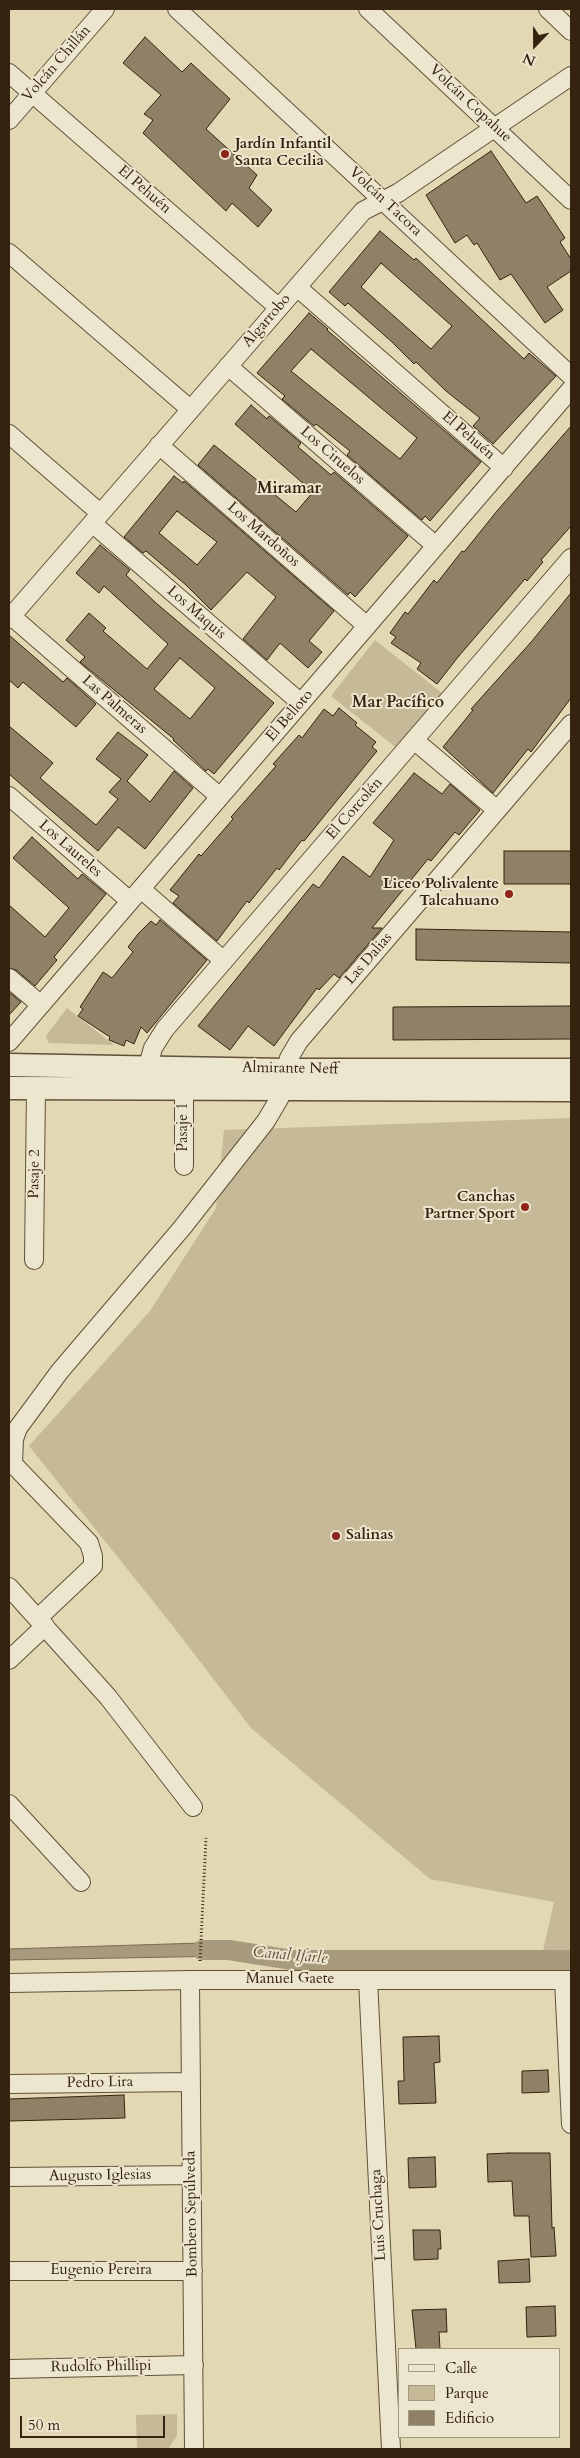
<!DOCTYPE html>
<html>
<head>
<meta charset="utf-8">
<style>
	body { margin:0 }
	#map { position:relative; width:580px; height:2458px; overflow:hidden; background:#e3d8b4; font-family:Cardo,serif }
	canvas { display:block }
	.frame { position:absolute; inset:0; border:10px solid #35230f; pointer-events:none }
	.legend { position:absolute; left:398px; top:2348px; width:162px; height:90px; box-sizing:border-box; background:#ede6ce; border:1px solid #a39882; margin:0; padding:6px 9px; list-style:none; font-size:15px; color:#35230f }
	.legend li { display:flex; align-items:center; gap:10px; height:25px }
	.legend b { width:25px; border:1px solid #a39882 }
	.north { position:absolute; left:510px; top:20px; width:50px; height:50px; -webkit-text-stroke:4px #ede6ce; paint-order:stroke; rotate:202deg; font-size:14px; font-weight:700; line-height:20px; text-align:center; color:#35230f }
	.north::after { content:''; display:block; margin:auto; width:18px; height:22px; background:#35230f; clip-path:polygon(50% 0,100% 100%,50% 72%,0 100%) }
	.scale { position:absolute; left:20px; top:2416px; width:145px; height:22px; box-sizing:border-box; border:2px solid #35230f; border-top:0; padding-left:6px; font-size:15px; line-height:18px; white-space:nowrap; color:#35230f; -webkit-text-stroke:4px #ede6ce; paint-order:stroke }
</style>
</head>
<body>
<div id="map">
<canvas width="580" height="2458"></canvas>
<div class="frame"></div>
<ul class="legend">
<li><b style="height:6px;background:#ede6ce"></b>Calle</li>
<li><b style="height:14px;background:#c5b998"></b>Parque</li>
<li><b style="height:14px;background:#8f8165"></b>Edificio</li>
</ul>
<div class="north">N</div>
<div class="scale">50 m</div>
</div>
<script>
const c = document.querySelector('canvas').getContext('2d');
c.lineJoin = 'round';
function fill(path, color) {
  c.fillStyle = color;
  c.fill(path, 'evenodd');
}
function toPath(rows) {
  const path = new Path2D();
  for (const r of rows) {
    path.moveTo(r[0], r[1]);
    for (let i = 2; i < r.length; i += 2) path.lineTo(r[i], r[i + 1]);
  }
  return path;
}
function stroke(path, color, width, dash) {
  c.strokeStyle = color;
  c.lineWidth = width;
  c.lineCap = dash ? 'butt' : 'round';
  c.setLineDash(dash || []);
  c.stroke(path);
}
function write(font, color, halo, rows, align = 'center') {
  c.font = font + ' Cardo,serif';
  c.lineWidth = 4;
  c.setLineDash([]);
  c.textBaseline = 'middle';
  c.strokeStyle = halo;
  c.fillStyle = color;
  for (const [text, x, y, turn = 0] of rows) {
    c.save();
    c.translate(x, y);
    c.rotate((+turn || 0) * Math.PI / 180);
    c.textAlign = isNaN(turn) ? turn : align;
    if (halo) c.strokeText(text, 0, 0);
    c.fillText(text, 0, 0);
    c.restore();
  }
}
fill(toPath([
	[375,640,442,693,398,749,331,696],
	[67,1008,114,1045,49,1043,46,1036],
	[571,1118,571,1960,541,1960,554,1902,430,1879,251,1728,172,1625,29,1446,150,1311,216,1208,224,1130],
	[177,2414,177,2436,168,2449,137,2449,136,2415]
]), '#c5b998');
const water = toPath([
	[201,1943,229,1944,229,1956,9,1960,9,1949,201,1943]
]);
fill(water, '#a89a7c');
stroke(water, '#7a6a50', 1);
stroke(toPath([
	[202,1950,229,1950,292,1960,571,1960]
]), '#a89a7c', 20);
const building = toPath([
	[145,37,182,72,191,63,230,99,206,129,257,175,249,188,272,210,258,227,232,203,226,211,143,133,153,120,144,114,161,95,123,63,145,37],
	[491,151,526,203,537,196,565,238,560,242,571,259,571,271,547,287,563,310,545,323,511,274,500,280,477,243,474,245,467,235,455,243,426,195,491,151],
	[380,231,414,260,416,258,524,359,529,353,556,376,493,444,473,426,480,418,446,391,416,362,414,364,392,342,348,303,345,306,329,292,380,231],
	[381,263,452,326,431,349,361,287,381,263],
	[309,313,328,329,327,330,481,462,430,521,425,516,422,520,347,455,350,451,316,424,314,426,282,399,285,396,257,373,309,313],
	[311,349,417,438,400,459,291,371,311,349],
	[251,405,267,419,269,416,301,443,298,447,317,463,331,475,334,472,408,536,355,597,350,592,348,595,198,465,214,445,296,512,313,492,235,424,251,405],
	[571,426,571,526,541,560,543,562,527,581,525,579,458,657,437,684,417,669,421,663,391,643,396,637,390,633,405,612,408,614,434,580,437,583,462,551,464,552,497,511,571,426],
	[174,476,183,483,184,481,334,611,309,641,322,652,308,668,280,643,267,660,243,639,276,597,247,572,211,610,186,585,146,551,143,553,124,537,174,476],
	[177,511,217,542,197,565,159,533,177,511],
	[100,545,130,570,126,575,156,603,274,703,214,774,208,769,206,771,173,740,174,739,80,662,85,657,66,640,89,613,106,628,103,631,147,669,168,644,104,586,99,593,76,573,100,545],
	[180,658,215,688,190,719,154,689,180,658],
	[571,593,571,698,531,752,528,749,493,793,443,747,473,710,471,709,532,641,571,593],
	[9,635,63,682,67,678,96,704,76,727,23,682,18,688,9,680,9,635],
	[339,708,357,723,355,725,376,742,372,747,377,751,304,841,302,840,279,870,277,868,249,903,247,901,217,941,173,903,179,896,170,890,199,854,201,856,233,819,231,817,276,766,273,764,299,735,302,738,324,709,333,716,339,708],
	[9,726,53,763,40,778,96,825,118,799,109,792,121,779,96,759,118,732,148,755,127,781,150,802,174,771,193,788,145,849,118,827,98,851,9,774,9,726],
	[414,773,442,794,450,784,480,810,459,835,455,832,431,861,428,859,372,928,382,928,339,978,334,974,319,990,317,988,274,1046,248,1026,230,1050,198,1026,313,884,319,888,343,856,370,877,394,840,373,823,414,773],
	[32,837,78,879,82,874,106,894,54,957,57,960,35,986,16,970,9,968,9,905,45,937,69,908,13,858,32,837],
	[504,851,571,851,571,884,504,884,504,851],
	[160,920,207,960,147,1033,141,1027,134,1044,126,1040,124,1046,109,1040,110,1037,78,1016,83,1009,80,1007,103,972,112,978,133,952,128,947,138,934,151,921,156,925,160,920],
	[416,929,571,932,571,963,416,960,416,929],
	[9,992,21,1002,9,1015,9,992],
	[571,1006,571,1039,393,1040,393,1007,571,1006],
	[439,2036,440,2062,434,2063,436,2103,399,2104,398,2081,404,2081,403,2037,439,2036],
	[548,2070,549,2092,522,2093,522,2071,548,2070],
	[124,2095,125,2118,9,2121,9,2099,124,2095],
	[509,2153,550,2153,552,2228,554,2227,556,2256,531,2257,529,2216,514,2216,512,2181,488,2182,487,2154,509,2153],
	[435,2157,436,2187,409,2188,408,2158,435,2157],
	[413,2230,440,2230,441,2249,438,2249,438,2259,414,2260,413,2230],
	[529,2259,530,2282,499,2283,498,2261,529,2259],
	[555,2306,556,2336,527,2337,526,2307,555,2306],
	[446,2309,447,2332,439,2332,440,2349,416,2349,412,2310,446,2309]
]);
fill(building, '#8f8165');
stroke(building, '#35230f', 1);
const minor = toPath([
	[177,9,571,376],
	[368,9,571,200],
	[548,9,571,31],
	[9,73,279,308],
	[9,120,105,9],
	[9,253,190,409],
	[297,287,504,468],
	[228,366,436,546],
	[9,434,100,513],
	[159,445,367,626],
	[92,523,301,703],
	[9,614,220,797],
	[9,619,363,211,398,193,571,76],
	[414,740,497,810],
	[9,796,130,901],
	[141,889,224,961],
	[9,978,41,1005],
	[9,1042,571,389],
	[148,1066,153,1048,165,1029,571,558],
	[184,1088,184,1166],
	[34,1260,36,1088],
	[9,1587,108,1697,193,1807],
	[38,1618,93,1566,93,1556,89,1543,13,1464,14,1439,18,1428,60,1371,182,1228,266,1121,279,1099,289,1058,299,1041,571,724],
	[9,1660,45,1626],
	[9,1804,81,1882],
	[190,1980,194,2449],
	[368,1980,391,2449],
	[564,1980,571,2124],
	[9,1983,190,1980,571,1980],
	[9,2084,191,2082],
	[9,2177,192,2175],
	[9,2271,193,2271],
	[9,2369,194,2365]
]);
const tertiary = toPath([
	[9,1065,285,1070,571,1070],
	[9,1088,571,1090]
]);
stroke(minor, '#605038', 20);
stroke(tertiary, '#605038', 25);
stroke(toPath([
	[200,1961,206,1838]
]), '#35230f', 3, [1, 2.5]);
stroke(minor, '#ede6ce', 18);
stroke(tertiary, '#ede6ce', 22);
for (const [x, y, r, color] of [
	[225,154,5,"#8f2418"],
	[509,894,5,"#8f2418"],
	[525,1207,5,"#8f2418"],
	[336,1536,5,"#8f2418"]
]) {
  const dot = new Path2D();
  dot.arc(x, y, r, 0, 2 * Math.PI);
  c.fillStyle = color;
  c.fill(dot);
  stroke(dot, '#ede6ce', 2);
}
write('15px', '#35230f', '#ede6ce', [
	["Volcán Chillán",57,64,-49],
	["Volcán Copahue",470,104,43],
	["El Pehuén",144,190,41],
	["Volcán Tacora",385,202,43],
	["Algarrobo",267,321,-49],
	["El Pehuén",468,436,41],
	["Los Ciruelos",332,456,41],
	["Los Mardoños",263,535,41],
	["Los Maquis",196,613,41],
	["Las Palmeras",114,705,41],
	["El Belloto",290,716,-49],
	["El Corcolén",355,809,-49],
	["Los Laureles",70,849,41],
	["Las Dalias",369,959,-49],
	["Almirante Neff",290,1069,1],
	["Pasaje 1",184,1127,-90],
	["Pasaje 2",35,1174,-89],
	["Manuel Gaete",290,1980],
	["Pedro Lira",100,2083,-1],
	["Augusto Iglesias",100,2176,-1],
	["Bombero Sepúlveda",192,2214,-91],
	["Luis Cruchaga",379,2215,-93],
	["Eugenio Pereira",101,2271],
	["Rudolfo Phillipi",101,2367,-1]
]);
write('bold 15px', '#35230f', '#ede6ce', [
	["Jardín Infantil",235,145],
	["Santa Cecilia",235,162],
	["Liceo Polivalente",499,885,"right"],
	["Talcahuano",499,902,"right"],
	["Canchas",515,1198,"right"],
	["Partner Sport",515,1215,"right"],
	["Salinas",346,1536]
], 'left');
write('bold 16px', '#35230f', '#ede6ce', [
	["Miramar",289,489],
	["Mar Pacífico",398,703]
]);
write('italic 16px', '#5d4d35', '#ede6ce', [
	["Canal Ifarle",290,1956,5]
]);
</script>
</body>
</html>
